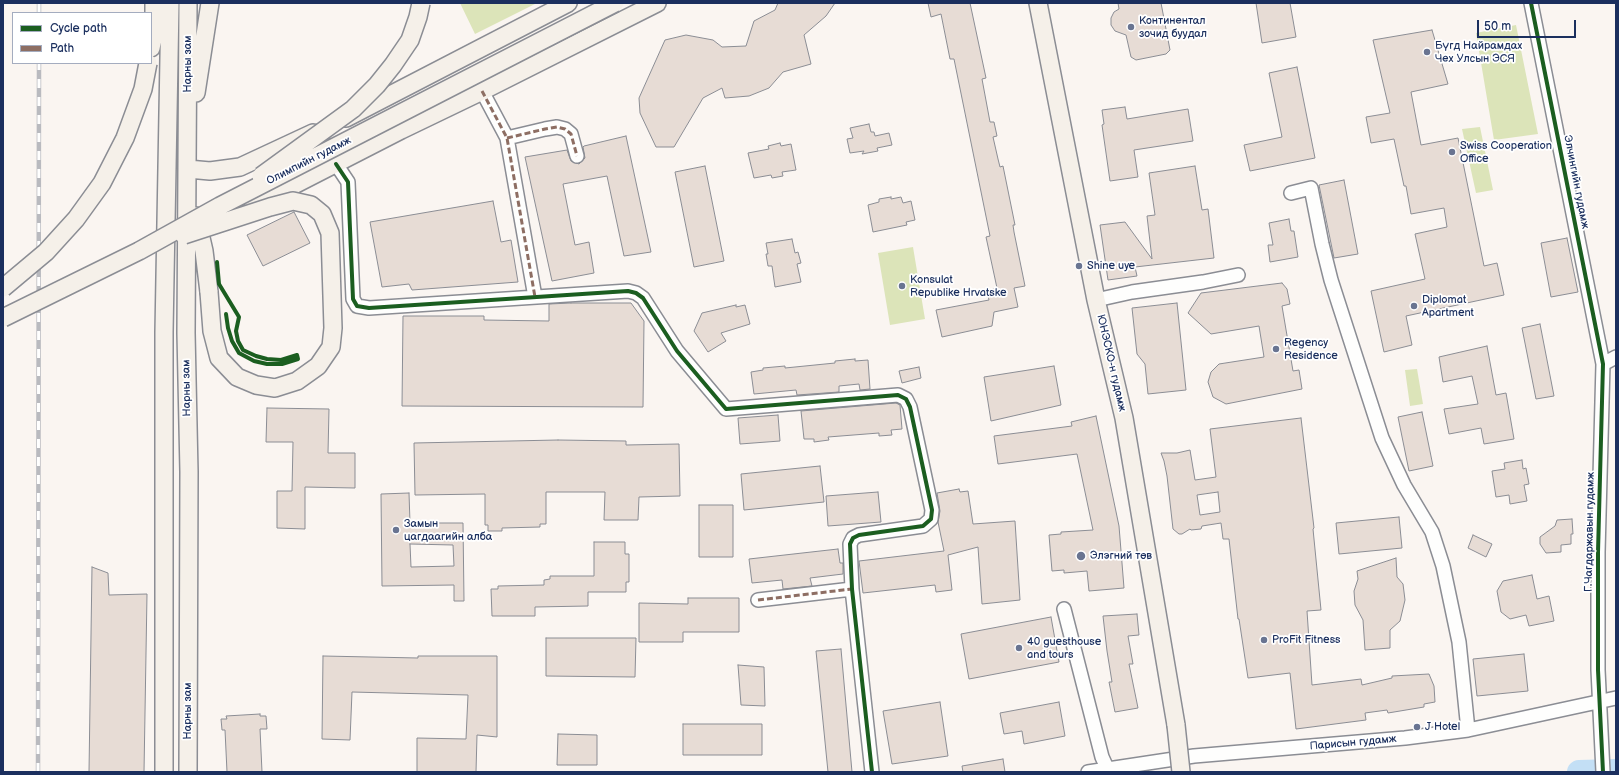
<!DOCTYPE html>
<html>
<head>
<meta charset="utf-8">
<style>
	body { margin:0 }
	#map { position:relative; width:1619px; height:775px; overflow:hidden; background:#faf5f1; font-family:"Balsamiq Sans",sans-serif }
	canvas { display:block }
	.frame { position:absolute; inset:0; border:4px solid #1b2f5e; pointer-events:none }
	.legend { position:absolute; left:12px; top:12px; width:140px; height:52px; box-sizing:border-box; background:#fff; border:1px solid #a4acbf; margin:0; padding:5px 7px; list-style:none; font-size:12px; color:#1b2f5e }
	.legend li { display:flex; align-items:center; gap:8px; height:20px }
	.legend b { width:20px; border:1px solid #a4acbf }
	.scale { position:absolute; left:1477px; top:20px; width:99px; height:18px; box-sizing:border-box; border:2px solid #1b2f5e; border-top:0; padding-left:5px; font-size:12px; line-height:14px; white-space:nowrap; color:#1b2f5e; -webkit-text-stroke:3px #fff; paint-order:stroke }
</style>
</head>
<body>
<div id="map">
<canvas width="1619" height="775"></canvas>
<div class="frame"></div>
<ul class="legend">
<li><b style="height:5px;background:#1b5e20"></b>Cycle path</li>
<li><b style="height:5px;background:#8d6e63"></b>Path</li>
</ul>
<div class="scale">50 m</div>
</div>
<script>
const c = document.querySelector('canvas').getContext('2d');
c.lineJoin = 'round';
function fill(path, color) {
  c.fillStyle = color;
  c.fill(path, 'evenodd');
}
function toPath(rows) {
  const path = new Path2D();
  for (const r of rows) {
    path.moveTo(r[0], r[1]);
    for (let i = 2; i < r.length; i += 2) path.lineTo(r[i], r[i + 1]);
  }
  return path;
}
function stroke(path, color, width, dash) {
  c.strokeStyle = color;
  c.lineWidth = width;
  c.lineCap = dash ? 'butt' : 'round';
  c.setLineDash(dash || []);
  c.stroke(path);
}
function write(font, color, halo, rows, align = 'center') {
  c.font = font + ' "Balsamiq Sans",sans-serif';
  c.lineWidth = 3.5;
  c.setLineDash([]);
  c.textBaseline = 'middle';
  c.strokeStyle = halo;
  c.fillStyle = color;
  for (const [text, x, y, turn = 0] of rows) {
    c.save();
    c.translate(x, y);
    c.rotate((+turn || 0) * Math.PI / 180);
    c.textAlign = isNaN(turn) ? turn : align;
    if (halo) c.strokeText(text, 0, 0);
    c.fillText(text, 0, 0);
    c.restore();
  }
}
fill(toPath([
	[460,3,537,3,475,34],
	[1516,25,1538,134,1494,140,1476,33],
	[1480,127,1493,190,1476,193,1462,129],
	[913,247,925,319,890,325,878,253],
	[1417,369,1423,404,1410,406,1405,370]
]), '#dce4b9');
stroke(toPath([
	[1579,772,1616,771]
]), '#c3dff5', 24);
const building = toPath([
	[778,3,835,3,826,16,804,35,811,64,783,72,769,88,749,96,725,98,722,88,703,98,674,147,656,147,640,113,639,98,665,40,686,35,713,40,722,47,746,46,754,21,775,10,778,3],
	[928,3,970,3,986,78,982,79,990,122,994,122,997,136,993,137,998,159,1000,167,1003,166,1015,225,1013,225,1014,232,1025,286,1014,288,1018,307,994,312,992,326,942,337,936,310,989,300,987,291,997,288,986,237,990,236,954,59,950,59,941,14,931,17,928,3],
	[1118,3,1161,3,1170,50,1166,54,1136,60,1131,57,1126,35,1115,31,1111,25,1111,18,1114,12,1119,9,1118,3],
	[1256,3,1290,3,1296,37,1262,43,1256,3],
	[1432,30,1448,84,1411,92,1421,145,1458,138,1484,266,1497,263,1504,295,1406,316,1412,345,1384,352,1371,291,1425,279,1415,234,1447,227,1444,208,1411,214,1406,186,1404,186,1394,139,1371,143,1366,117,1390,113,1373,40,1432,30],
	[1297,67,1315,158,1250,171,1244,145,1282,137,1269,73,1297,67],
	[1125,107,1127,119,1188,109,1193,141,1134,150,1138,177,1110,181,1102,125,1104,124,1102,110,1125,107],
	[869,124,871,132,874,132,875,136,889,133,892,145,877,148,878,151,862,154,864,151,850,153,847,139,853,138,850,128,869,124],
	[626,136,651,252,624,256,607,176,563,184,575,245,589,242,594,273,552,281,525,157,567,150,571,161,579,164,585,158,583,147,584,146,626,136],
	[780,143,781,146,791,144,796,170,782,172,783,176,772,178,771,175,754,178,748,153,769,149,768,146,780,143],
	[705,166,724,261,694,267,675,172,705,166],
	[1195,166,1202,210,1208,209,1214,258,1135,267,1137,276,1108,280,1100,225,1125,222,1152,259,1147,216,1155,215,1149,173,1195,166],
	[1344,180,1358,254,1334,258,1319,185,1344,180],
	[891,197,891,199,901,197,903,203,911,201,915,220,906,222,907,225,873,232,868,205,879,202,879,199,891,197],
	[493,201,501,242,511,240,518,282,412,290,409,284,382,287,370,222,493,201],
	[294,212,310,243,263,266,247,235,294,212],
	[1289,219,1291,231,1294,231,1298,257,1270,262,1268,245,1273,245,1269,223,1289,219],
	[1567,238,1578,292,1551,297,1541,243,1567,238],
	[792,239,795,253,798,252,801,263,797,264,801,282,775,287,772,266,768,266,766,254,768,254,766,243,792,239],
	[1282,283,1287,289,1290,304,1282,306,1293,371,1299,370,1302,389,1226,404,1213,397,1208,382,1211,372,1219,364,1264,357,1259,326,1211,334,1188,313,1201,293,1282,283],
	[571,303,631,303,644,321,643,407,402,406,403,316,484,316,484,320,549,321,549,304,571,303],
	[1177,303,1186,390,1148,394,1145,364,1137,354,1132,308,1177,303],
	[736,305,736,307,745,305,750,324,721,333,726,341,708,352,694,331,702,313,736,305],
	[1540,324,1554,396,1536,399,1522,328,1540,324],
	[1487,346,1496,395,1506,393,1514,439,1484,444,1481,428,1449,434,1444,409,1478,404,1472,376,1443,382,1439,357,1487,346],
	[855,359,855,361,868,360,870,389,860,390,859,384,839,386,839,392,797,395,796,390,754,394,751,372,763,370,763,368,785,366,785,368,835,363,835,361,855,359],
	[1054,366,1061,405,991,421,984,377,1054,366],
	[919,367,921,378,902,383,899,371,919,367],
	[896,403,900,405,902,429,891,430,892,435,879,436,879,433,828,437,829,440,814,442,814,439,804,439,801,411,896,403],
	[267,408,329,409,328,453,355,453,355,488,305,487,305,529,277,528,277,491,292,491,293,442,266,442,267,408],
	[1422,412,1433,466,1409,471,1398,417,1422,412],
	[778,415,780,441,740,444,738,418,778,415],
	[1096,416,1119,526,1124,588,1089,591,1087,571,1064,573,1064,570,1052,571,1049,535,1061,534,1061,532,1093,530,1077,454,998,464,994,436,1072,426,1071,422,1096,416],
	[1301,418,1314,528,1313,529,1321,610,1307,611,1312,685,1361,679,1362,685,1392,678,1392,676,1429,674,1434,686,1435,702,1424,704,1424,707,1388,713,1387,710,1365,713,1366,720,1296,729,1290,673,1248,678,1239,619,1238,619,1229,539,1223,539,1221,523,1202,526,1201,529,1191,530,1190,529,1182,534,1179,534,1173,529,1167,476,1164,461,1161,453,1177,453,1190,450,1195,480,1216,477,1210,429,1301,418],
	[1218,492,1220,512,1200,515,1197,495,1218,492],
	[558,440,626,441,626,445,679,444,680,496,639,497,638,520,604,520,605,492,546,492,546,524,540,524,540,527,502,528,502,531,488,531,488,525,485,525,485,494,415,495,414,443,558,440],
	[1522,460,1523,469,1526,468,1529,484,1524,485,1527,501,1510,504,1509,495,1496,497,1492,471,1505,469,1504,463,1522,460],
	[820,466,824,502,744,510,741,474,820,466],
	[959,489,960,492,968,491,973,524,1015,521,1020,600,982,604,978,547,948,555,952,590,936,592,935,585,863,593,859,561,944,551,938,522,940,511,937,493,959,489],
	[878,492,881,522,828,526,826,496,878,492],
	[409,493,410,523,463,523,464,601,454,601,454,585,382,586,381,494,409,493],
	[410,544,453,545,454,566,411,567,410,544],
	[699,505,733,505,733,557,699,557,699,505],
	[1399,517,1402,548,1339,554,1336,523,1399,517],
	[1572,519,1573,534,1571,534,1571,544,1561,545,1561,552,1546,553,1540,544,1540,537,1555,526,1557,520,1572,519],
	[1473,535,1492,544,1486,557,1468,548,1473,535],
	[594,542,625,542,625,554,629,554,629,582,626,582,626,592,588,592,588,606,535,607,535,616,492,616,491,589,498,589,498,586,544,585,544,580,550,579,550,576,594,576,594,542],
	[838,549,840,563,843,563,843,574,810,578,812,586,783,589,782,580,752,583,749,559,838,549],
	[1396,558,1397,577,1403,584,1405,600,1400,621,1390,630,1390,648,1365,650,1363,620,1355,605,1354,591,1358,579,1357,571,1396,558],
	[92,567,108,573,109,595,147,594,144,772,89,772,92,567],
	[1532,575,1537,599,1549,596,1554,621,1529,626,1526,615,1510,619,1501,612,1497,591,1503,581,1532,575],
	[688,598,739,598,739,632,683,632,683,642,639,642,639,603,688,604,688,598],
	[1137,614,1139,635,1128,636,1133,664,1129,664,1138,708,1115,712,1109,682,1112,682,1107,651,1103,616,1137,614],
	[1051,617,1059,662,969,679,961,634,1051,617],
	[546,638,636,638,635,677,546,676,546,638],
	[841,649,852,772,828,772,816,651,841,649],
	[1524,654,1528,691,1477,696,1473,659,1524,654],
	[323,656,418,658,418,656,497,656,497,737,477,735,476,772,417,772,417,738,466,739,468,695,352,692,350,740,322,739,323,656],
	[738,665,764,667,765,706,741,705,738,665],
	[940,702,948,756,892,764,883,711,940,702],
	[1059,702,1065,736,1024,744,1022,731,1004,734,1000,713,1059,702],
	[260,714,260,716,266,716,267,729,260,729,262,772,227,772,225,730,222,730,221,719,227,719,226,716,260,714],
	[683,724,762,724,762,755,683,755,683,724],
	[558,734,597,735,597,765,557,765,558,734],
	[1003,759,1005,772,963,772,962,766,1003,759]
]);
fill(building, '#e7dcd5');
stroke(building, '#8b8d94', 1);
const minor = toPath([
	[1531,3,1603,364,1598,552,1598,670,1603,772],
	[482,91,507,138,535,297],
	[507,138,545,129,557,127,565,129,571,134,577,156],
	[336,164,348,182,353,299,357,306,369,308,628,291,636,293,643,298,677,351,726,409,898,395,906,399,910,407,932,510,931,519,923,526,859,535,853,538,850,544,852,589,872,772],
	[1291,193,1311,188,1322,244,1331,280,1382,438,1404,485,1432,532,1443,566,1459,642,1468,730],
	[1096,300,1132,292,1203,282,1238,275],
	[1603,364,1616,357],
	[758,600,852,589],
	[1064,609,1102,757,1107,768],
	[1088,772,1194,756,1405,738,1468,730,1616,698]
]);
const major = toPath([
	[1038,3,1096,300,1124,418,1176,725],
	[151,48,154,33,154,3],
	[196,93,210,3],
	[346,118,568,3],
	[188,169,210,171,240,167,313,133],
	[245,210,401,130,482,91,657,3],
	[196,216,204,251,209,292],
	[164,772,164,332,170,3],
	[188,772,189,472,186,333,188,3]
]);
stroke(minor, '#8b8d94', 16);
stroke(major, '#8b8d94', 20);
stroke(minor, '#fefefd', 13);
stroke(major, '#f5f0e9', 17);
const rail = toPath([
	[39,13,39,3],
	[38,772,39,63]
]);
stroke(rail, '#b9babf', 4.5);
stroke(rail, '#fff', 3, [9]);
const majorBridge = toPath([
	[261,176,353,109,377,85,393,65,410,40,418,17,421,3],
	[184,235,270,207,293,201,311,205,322,214,330,233,333,328,331,347,318,366,297,381,275,388,256,385,237,377,219,358,212,331,209,292],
	[3,288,46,252,76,219,102,183,125,138,143,89,148,63],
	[3,318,139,251,220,206,615,3],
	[1176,725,1181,772]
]);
stroke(majorBridge, '#8b8d94', 20, []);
stroke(majorBridge, '#f5f0e9', 17);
stroke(toPath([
	[482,91,507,138,535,297],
	[507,138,545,129,557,127,565,129,571,134,577,156],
	[758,600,843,590,852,589,853,592]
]), '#8d6e63', 3, [6, 3]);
stroke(toPath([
	[1531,3,1603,364,1598,552,1598,670,1603,772],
	[336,164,348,182,353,299,357,306,369,308,628,291,636,293,643,298,677,351,726,409,898,395,906,399,910,407,932,510,931,519,923,526,859,535,853,538,850,544,852,589,872,772],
	[217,262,219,284,239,317,236,331,238,341,243,350,256,356,267,359,281,360,297,355,298,359,282,364,267,364,254,361,239,353,232,341,228,328,226,314]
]), '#1b5e20', 4);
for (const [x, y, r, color] of [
	[1131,27,4,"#697491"],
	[1427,52,4,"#697491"],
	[1452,152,4,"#697491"],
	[1079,266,4,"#697491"],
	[902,286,4,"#697491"],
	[1414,306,4,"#697491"],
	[1276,349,4,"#697491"],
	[396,530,4,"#697491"],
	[1081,556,5,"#697491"],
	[1264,640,4,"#697491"],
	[1019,648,4,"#697491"],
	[1417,727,4,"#697491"]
]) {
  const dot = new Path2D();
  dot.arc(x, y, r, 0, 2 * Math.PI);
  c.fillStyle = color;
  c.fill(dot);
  stroke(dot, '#fff', 1.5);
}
write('11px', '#1b2f5e', '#fff', [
	["Континентал",1139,21],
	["зочид буудал",1139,34],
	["Бүгд Найрамдах",1435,46],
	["Чех Улсын ЭСЯ",1435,59],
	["Swiss Cooperation",1460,146],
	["Office",1460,159],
	["Shine uye",1087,266],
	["Konsulat",910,280],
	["Republike Hrvatske",910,293],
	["Diplomat",1422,300],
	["Apartment",1422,313],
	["Regency",1284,343],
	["Residence",1284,356],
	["Замын",404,524],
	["цагдаагийн алба",404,537],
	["Элэгний төв",1090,556],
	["ProFit Fitness",1272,640],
	["40 guesthouse",1027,642],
	["and tours",1027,655],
	["J Hotel",1425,727]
], 'left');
write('11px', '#1b2f5e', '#fff', [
	["Нарны зам",188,64,-90],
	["Олимпийн гудамж",309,161,-27],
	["Элчингийн гудамж",1576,182,79],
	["ЮНЭСКО-н гудамж",1111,363,77],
	["Нарны зам",187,388,-91],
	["Г.Чагдаржавын гудамж",1590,532,-89],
	["Нарны зам",188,711,-90],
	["Парисын гудамж",1353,743,-5]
]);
</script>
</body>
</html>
